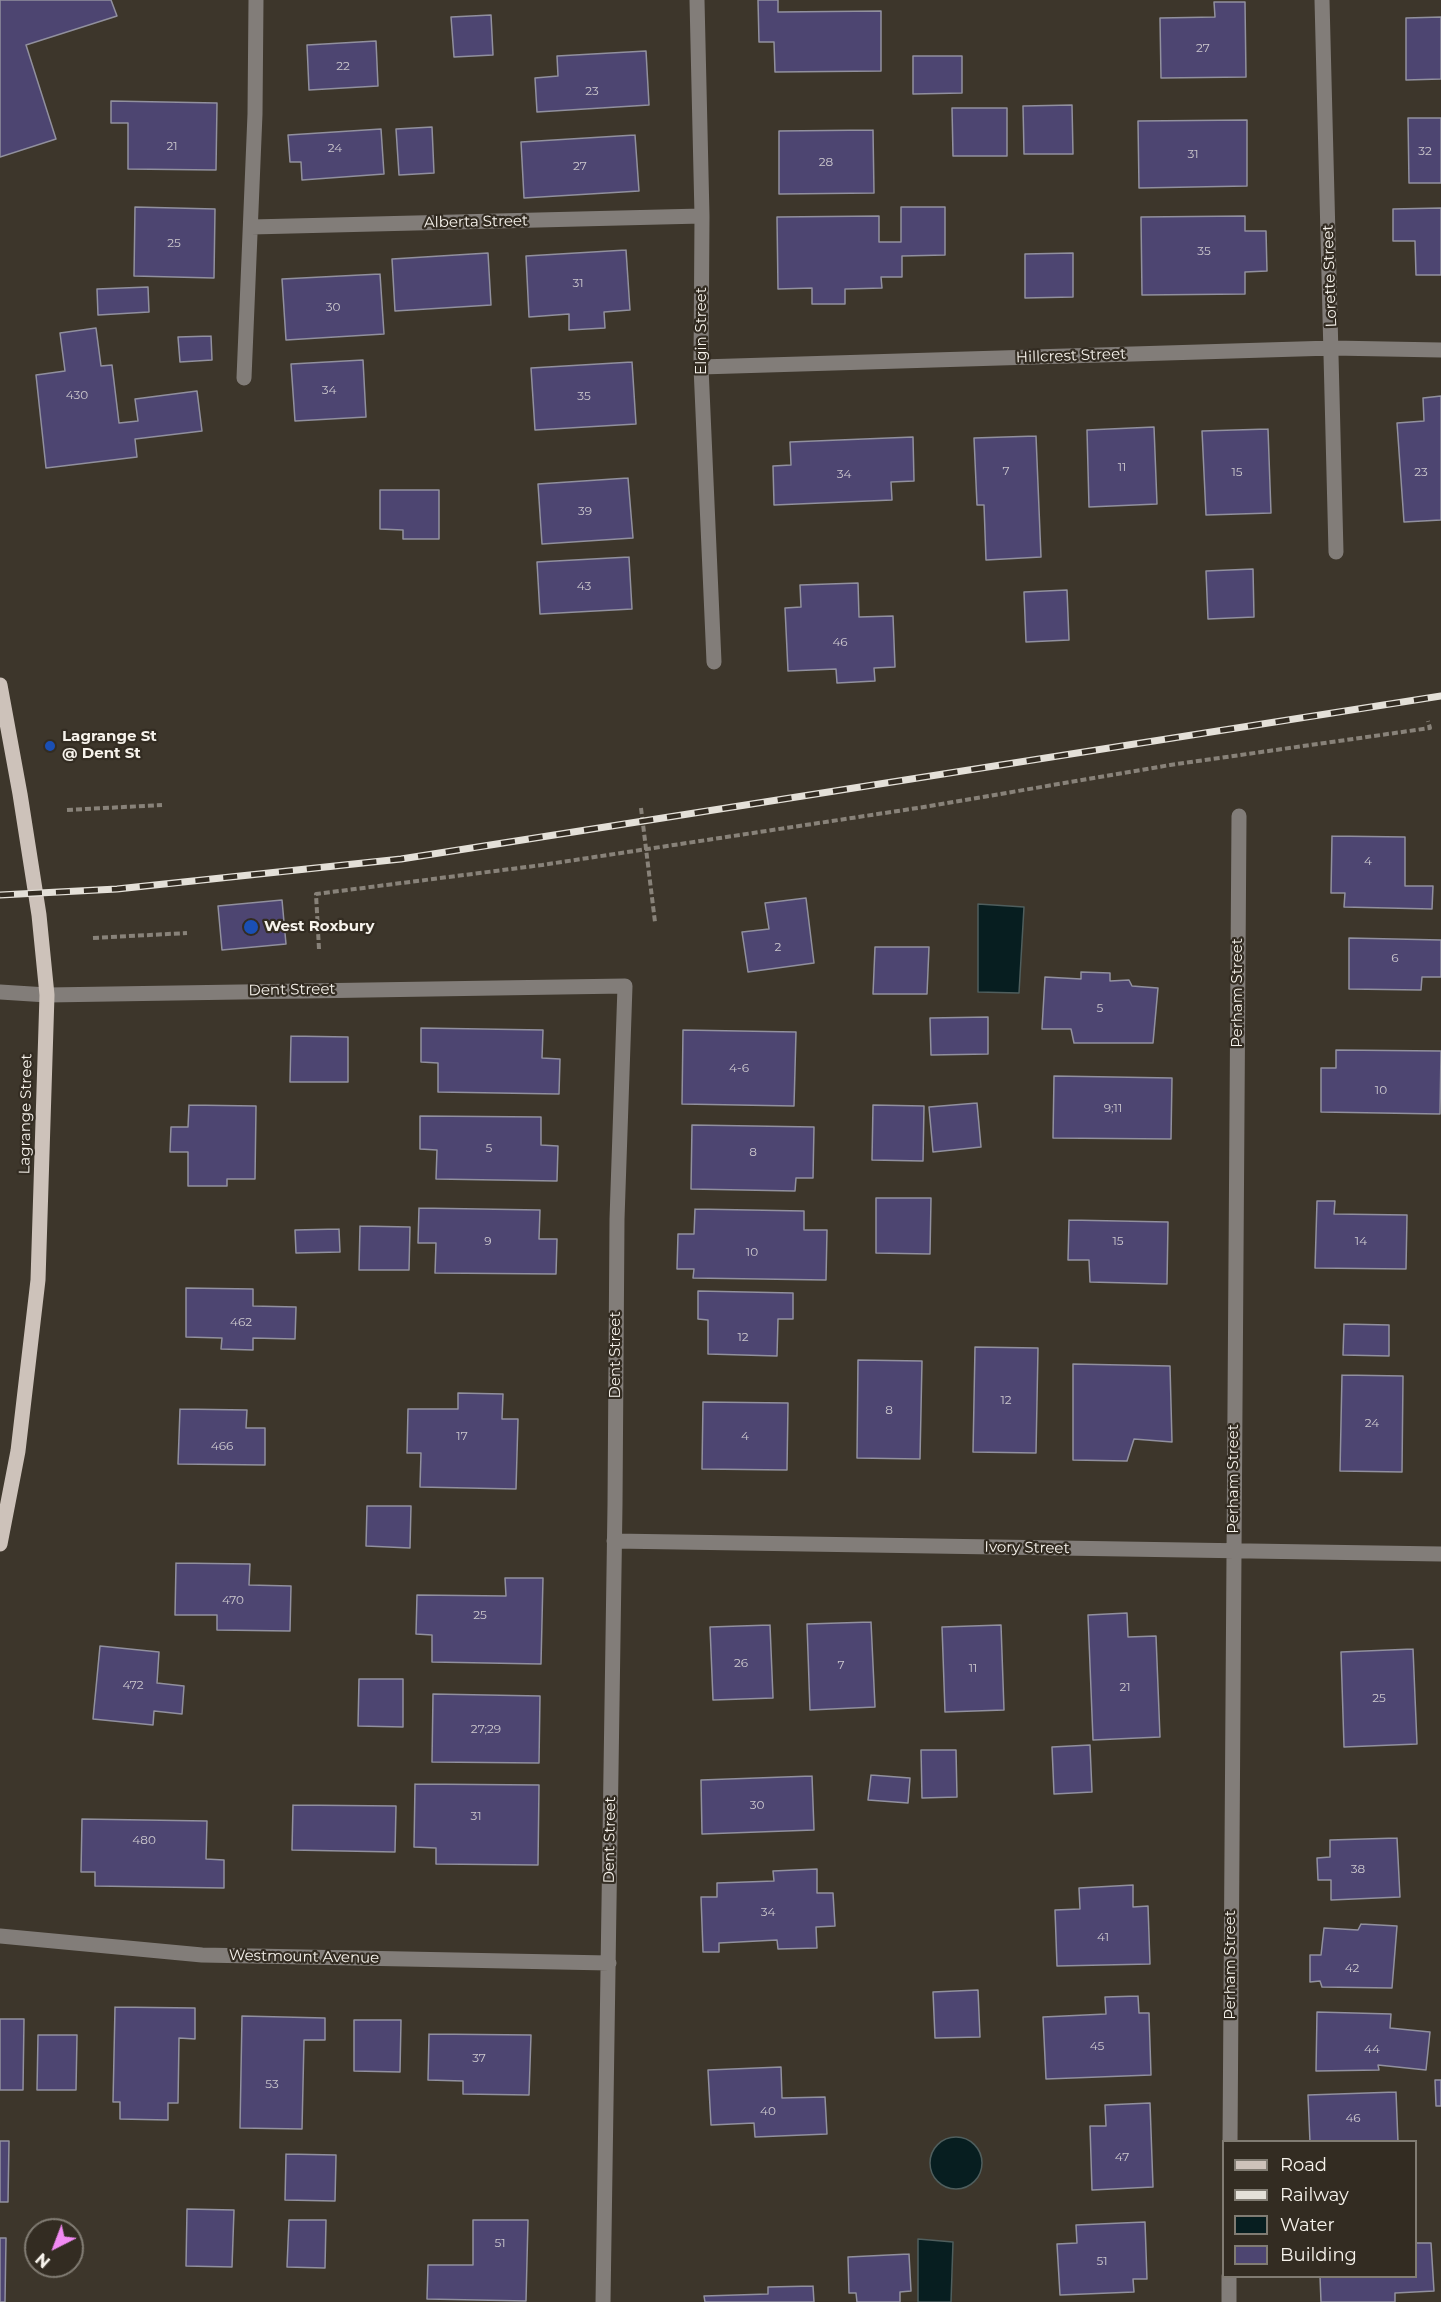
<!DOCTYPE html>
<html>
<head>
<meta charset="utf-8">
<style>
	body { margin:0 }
	#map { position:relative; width:1441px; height:2302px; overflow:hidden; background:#3d362b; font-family:Montserrat,sans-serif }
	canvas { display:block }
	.legend { position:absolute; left:1222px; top:2140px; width:195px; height:138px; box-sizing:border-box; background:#332c22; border:2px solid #817c73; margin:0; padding:8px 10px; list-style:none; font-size:18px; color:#f7f3ec }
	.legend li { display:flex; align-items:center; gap:12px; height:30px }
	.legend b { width:30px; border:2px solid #817c73 }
	.north { position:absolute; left:24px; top:2218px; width:60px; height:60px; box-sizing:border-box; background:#332c22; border:2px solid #817c73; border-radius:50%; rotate:222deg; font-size:16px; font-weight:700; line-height:24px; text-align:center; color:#f7f3ec }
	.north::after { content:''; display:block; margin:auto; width:21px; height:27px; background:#f28af3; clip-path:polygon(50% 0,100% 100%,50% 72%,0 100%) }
</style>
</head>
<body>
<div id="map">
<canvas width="1441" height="2302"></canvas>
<ul class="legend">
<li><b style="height:8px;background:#cdc2ba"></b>Road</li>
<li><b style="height:8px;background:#e4e0d8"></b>Railway</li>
<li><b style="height:16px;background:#071e20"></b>Water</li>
<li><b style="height:16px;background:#4d4571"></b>Building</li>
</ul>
<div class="north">N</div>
</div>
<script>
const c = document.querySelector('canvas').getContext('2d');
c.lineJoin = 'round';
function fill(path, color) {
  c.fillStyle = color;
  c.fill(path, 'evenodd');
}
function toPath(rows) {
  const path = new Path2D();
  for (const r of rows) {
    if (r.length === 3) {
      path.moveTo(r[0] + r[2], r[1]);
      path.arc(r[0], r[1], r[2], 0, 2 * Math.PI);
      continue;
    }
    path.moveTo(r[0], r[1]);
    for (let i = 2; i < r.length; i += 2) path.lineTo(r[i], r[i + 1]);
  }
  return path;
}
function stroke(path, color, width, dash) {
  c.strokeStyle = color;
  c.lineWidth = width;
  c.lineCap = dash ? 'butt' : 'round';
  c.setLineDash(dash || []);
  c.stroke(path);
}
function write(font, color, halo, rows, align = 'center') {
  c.font = font + ' Montserrat,sans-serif';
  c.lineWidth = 4.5;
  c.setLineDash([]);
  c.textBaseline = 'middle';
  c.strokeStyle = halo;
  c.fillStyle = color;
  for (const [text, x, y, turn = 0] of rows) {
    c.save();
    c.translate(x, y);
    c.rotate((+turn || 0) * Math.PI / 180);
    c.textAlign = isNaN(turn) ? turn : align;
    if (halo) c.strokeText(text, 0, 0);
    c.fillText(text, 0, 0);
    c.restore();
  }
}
const water = toPath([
	[978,904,1024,907,1019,993,978,992,978,904],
	[956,2163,26],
	[918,2239,953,2242,951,2302,918,2302,918,2239]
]);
fill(water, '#071e20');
stroke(water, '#4f5e5d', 1.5);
const building = toPath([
	[0,0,111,0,117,16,26,45,56,139,0,157,0,0],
	[758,0,778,0,778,12,881,11,881,71,775,72,774,42,759,42,758,0],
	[1214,2,1245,2,1246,77,1161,78,1160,18,1215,17,1214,2],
	[491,15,493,55,454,57,451,17,491,15],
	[1441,17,1441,79,1406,80,1406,18,1441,17],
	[376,41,378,86,309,90,307,45,376,41],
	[646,51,649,105,537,112,535,78,558,76,557,56,646,51],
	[913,56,962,56,962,93,913,94,913,56],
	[111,101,217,103,216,170,128,169,128,123,111,123,111,101],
	[1072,105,1073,154,1024,154,1023,106,1072,105],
	[952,108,1007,108,1007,156,953,156,952,108],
	[1408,118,1441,118,1441,183,1409,183,1408,118],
	[1247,120,1247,186,1139,188,1138,121,1247,120],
	[432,127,434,173,399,175,396,129,432,127],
	[381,129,384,174,302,180,301,162,290,162,288,135,381,129],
	[873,130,874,193,779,194,779,131,873,130],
	[635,135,639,191,524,198,521,142,635,135],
	[135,207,215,209,214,278,134,276,135,207],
	[901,207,945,207,945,255,902,256,902,277,881,277,882,288,845,289,845,304,812,304,812,288,778,289,777,217,879,216,879,242,901,242,901,207],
	[1441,208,1441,275,1416,275,1415,241,1393,241,1393,209,1441,208],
	[1245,216,1245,231,1266,231,1267,271,1245,272,1245,294,1142,295,1141,217,1245,216],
	[626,250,630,310,604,312,605,328,569,330,569,314,529,317,526,256,626,250],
	[488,253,491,305,395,311,392,259,488,253],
	[1073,253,1073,297,1025,298,1025,254,1073,253],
	[380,274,384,334,286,340,282,279,380,274],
	[148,287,149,312,98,315,97,289,148,287],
	[96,328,101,366,112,365,119,423,138,421,135,399,197,391,202,431,135,439,137,457,46,468,36,375,65,371,60,333,96,328],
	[211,336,212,360,180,362,178,337,211,336],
	[363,360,366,417,295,421,291,364,363,360],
	[632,362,636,424,535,430,531,368,632,362],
	[1441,396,1441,520,1404,522,1397,423,1424,421,1423,398,1441,396],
	[1154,427,1157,504,1089,507,1087,430,1154,427],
	[1268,429,1271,513,1206,515,1202,431,1268,429],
	[1036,436,1041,557,986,560,984,505,977,505,974,438,1036,436],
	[913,437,914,481,891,482,892,500,774,505,773,466,791,465,790,442,913,437],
	[628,478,633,538,542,544,538,484,628,478],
	[380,490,439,490,439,539,403,539,403,530,380,529,380,490],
	[629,557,632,609,540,614,537,562,629,557],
	[1253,569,1254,617,1208,619,1206,571,1253,569],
	[858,583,859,617,893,616,895,667,874,668,875,681,837,683,836,669,788,671,785,608,801,607,800,585,858,583],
	[1067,590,1069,640,1026,642,1024,592,1067,590],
	[1332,836,1405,837,1405,886,1433,886,1432,909,1344,907,1345,893,1331,893,1332,836],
	[806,898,814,963,748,972,742,932,769,929,765,903,806,898],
	[282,900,286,944,222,950,218,906,282,900],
	[1349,938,1441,940,1441,977,1422,977,1421,990,1349,989,1349,938],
	[875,947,929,947,927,994,873,994,875,947],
	[1081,972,1110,973,1110,981,1129,980,1132,986,1158,988,1153,1043,1074,1043,1071,1029,1042,1029,1045,977,1081,979,1081,972],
	[988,1017,988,1054,931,1055,930,1018,988,1017],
	[421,1028,543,1030,542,1058,560,1059,559,1094,438,1092,438,1063,421,1062,421,1028],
	[683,1030,796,1032,794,1106,682,1104,683,1030],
	[291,1036,348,1037,348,1082,290,1082,291,1036],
	[1336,1050,1441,1051,1440,1114,1321,1112,1321,1068,1336,1068,1336,1050],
	[1054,1076,1172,1078,1171,1139,1053,1138,1054,1076],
	[977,1103,981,1147,933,1152,929,1107,977,1103],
	[189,1105,256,1106,255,1179,227,1179,227,1186,188,1186,188,1152,170,1152,171,1127,188,1127,189,1105],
	[873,1105,924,1106,923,1161,872,1160,873,1105],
	[420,1116,541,1117,541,1145,558,1146,557,1181,436,1179,437,1150,420,1149,420,1116],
	[692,1125,814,1127,813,1178,796,1178,795,1191,691,1189,692,1125],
	[876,1198,931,1198,930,1254,876,1253,876,1198],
	[1317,1201,1335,1201,1334,1214,1407,1215,1406,1269,1315,1268,1317,1201],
	[419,1208,540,1210,539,1239,557,1239,556,1274,435,1273,436,1243,418,1243,419,1208],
	[695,1209,804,1211,804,1230,827,1230,826,1280,693,1278,694,1269,677,1269,678,1234,694,1234,695,1209],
	[1069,1220,1168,1222,1167,1284,1090,1282,1089,1260,1068,1260,1069,1220],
	[360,1226,410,1227,409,1270,359,1270,360,1226],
	[339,1229,340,1252,296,1253,295,1230,339,1229],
	[186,1288,253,1289,253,1306,296,1307,295,1339,253,1338,253,1350,221,1349,222,1338,186,1337,186,1288],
	[698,1291,793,1293,793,1319,778,1319,777,1356,708,1354,708,1320,698,1319,698,1291],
	[1344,1324,1389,1325,1389,1356,1343,1355,1344,1324],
	[975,1347,1038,1348,1036,1453,973,1452,975,1347],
	[858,1360,922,1361,920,1459,857,1458,858,1360],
	[1073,1364,1170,1366,1172,1442,1134,1439,1127,1461,1073,1460,1073,1364],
	[1342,1375,1403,1376,1402,1472,1340,1471,1342,1375],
	[458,1393,503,1394,502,1419,518,1419,516,1489,420,1487,421,1453,407,1453,408,1409,458,1409,458,1393],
	[703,1402,788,1403,787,1470,702,1469,703,1402],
	[180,1409,247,1410,246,1428,265,1428,265,1465,178,1464,180,1409],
	[367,1506,411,1506,410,1548,366,1546,367,1506],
	[176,1563,250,1564,249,1585,291,1586,290,1631,217,1630,217,1615,175,1615,176,1563],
	[505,1578,543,1578,541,1664,432,1662,432,1635,416,1634,417,1595,506,1596,505,1578],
	[1127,1613,1128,1637,1156,1636,1160,1737,1093,1740,1088,1615,1127,1613],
	[871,1622,875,1707,810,1710,807,1624,871,1622],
	[770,1625,773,1698,713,1700,710,1627,770,1625],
	[1001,1625,1004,1710,945,1712,942,1627,1001,1625],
	[100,1646,159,1652,157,1683,184,1686,182,1714,154,1711,153,1725,93,1719,100,1646],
	[1413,1649,1417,1744,1344,1747,1341,1652,1413,1649],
	[359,1679,403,1679,403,1727,358,1726,359,1679],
	[433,1694,540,1696,539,1763,432,1762,433,1694],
	[1090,1745,1092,1792,1054,1794,1052,1747,1090,1745],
	[921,1750,956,1750,957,1797,922,1798,921,1750],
	[871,1775,910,1778,908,1803,868,1800,871,1775],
	[812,1776,814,1830,702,1834,701,1780,812,1776],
	[415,1784,539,1785,538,1865,436,1864,436,1848,414,1847,415,1784],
	[293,1805,396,1806,395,1852,292,1850,293,1805],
	[82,1819,207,1821,206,1859,224,1860,224,1888,95,1886,95,1872,81,1872,82,1819],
	[1397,1838,1400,1897,1331,1900,1331,1880,1318,1880,1317,1858,1330,1857,1330,1840,1397,1838],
	[817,1869,817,1893,833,1893,835,1926,816,1927,817,1948,778,1949,777,1940,719,1943,719,1952,703,1952,701,1897,717,1897,717,1883,774,1881,773,1871,817,1869],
	[1133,1885,1133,1907,1148,1906,1150,1964,1057,1966,1055,1910,1080,1909,1079,1888,1133,1885],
	[1361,1924,1397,1926,1392,1988,1322,1987,1320,1981,1310,1982,1310,1955,1321,1955,1324,1928,1358,1930,1361,1924],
	[978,1990,980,2037,935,2038,933,1992,978,1990],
	[1138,1996,1139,2013,1149,2013,1151,2075,1046,2079,1043,2017,1106,2014,1105,1997,1138,1996],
	[115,2007,195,2008,195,2039,179,2038,178,2103,168,2103,168,2120,120,2119,120,2102,113,2102,115,2007],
	[1317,2012,1391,2014,1390,2028,1430,2032,1426,2070,1378,2065,1379,2070,1316,2071,1317,2012],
	[242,2016,325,2018,325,2040,304,2040,302,2129,240,2128,242,2016],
	[0,2019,24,2019,23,2090,0,2090,0,2019],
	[354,2020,401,2020,400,2072,354,2071,354,2020],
	[429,2034,531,2035,529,2095,463,2094,463,2081,428,2080,429,2034],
	[38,2035,77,2035,76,2090,37,2090,38,2035],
	[781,2067,782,2098,825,2097,827,2134,755,2137,754,2123,711,2125,708,2070,781,2067],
	[1435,2080,1441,2080,1441,2106,1436,2106,1435,2080],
	[1396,2092,1398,2142,1310,2142,1308,2095,1396,2092],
	[1150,2103,1153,2187,1092,2190,1090,2126,1106,2126,1105,2105,1150,2103],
	[0,2141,9,2141,8,2202,0,2202,0,2141],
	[286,2154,336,2155,335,2201,285,2200,286,2154],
	[187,2209,234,2210,232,2267,186,2266,187,2209],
	[289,2220,326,2220,325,2268,287,2267,289,2220],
	[473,2220,528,2220,526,2301,427,2299,428,2265,473,2265,473,2220],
	[1145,2222,1147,2279,1133,2279,1134,2292,1060,2295,1057,2244,1077,2243,1076,2225,1145,2222],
	[0,2238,6,2238,5,2302,0,2302,0,2238],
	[1416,2243,1431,2243,1434,2291,1395,2293,1395,2302,1321,2302,1320,2276,1416,2276,1416,2243],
	[909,2254,911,2291,900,2292,900,2302,857,2302,856,2293,849,2293,848,2257,909,2254],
	[813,2286,814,2302,705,2302,704,2296,768,2294,768,2287,813,2286]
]);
fill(building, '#4d4571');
stroke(building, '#91909e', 1.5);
stroke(toPath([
	[641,808,655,922],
	[67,810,162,805],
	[93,938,187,933],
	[319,949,316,894,542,865,924,807,1170,765,1430,728,1428,721]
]), '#888279', 4, [6, 3]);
stroke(toPath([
	[697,0,702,216,701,367,714,662],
	[1322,0,1336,552],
	[251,227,702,216],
	[701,367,1332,348,1441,350],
	[244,378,255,114,256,0],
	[0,992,47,995,625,986,617,1219,615,1505,603,2302],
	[614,1541,1441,1554],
	[0,1936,202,1955,609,1963],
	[1230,2142,1239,816],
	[1229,2302,1229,2276]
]), '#827d79', 15);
stroke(toPath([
	[0,685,20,794,39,915,47,995,38,1280,18,1451,0,1544]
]), '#cdc2ba', 15);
const rail = toPath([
	[0,895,117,889,401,859,1441,696]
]);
stroke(rail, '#e4e0d8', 7);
stroke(rail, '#332c22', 4.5, [14]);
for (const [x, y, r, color] of [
	[50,746,6,"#1a4fb4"],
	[251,927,8,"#1a4fb4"]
]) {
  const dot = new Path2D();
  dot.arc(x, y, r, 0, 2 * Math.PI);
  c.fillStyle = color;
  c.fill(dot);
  stroke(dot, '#332c22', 2);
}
write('12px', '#ccc8cd', null, [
	["27",1203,48],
	["22",343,66],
	["23",592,91],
	["21",172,146],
	["24",335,148],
	["32",1425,151],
	["31",1193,154],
	["28",826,162],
	["27",580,166],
	["25",174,243],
	["35",1204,251],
	["31",578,283],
	["30",333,307],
	["34",329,390],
	["430",77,395],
	["35",584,396],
	["11",1122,467],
	["7",1006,471],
	["15",1237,472],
	["23",1421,472],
	["34",844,474],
	["39",585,511],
	["43",584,586],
	["46",840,642],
	["4",1368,861],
	["2",778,947],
	["6",1395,958],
	["5",1100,1008],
	["4-6",739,1068],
	["10",1381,1090],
	["9;11",1113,1108],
	["5",489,1148],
	["8",753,1152],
	["9",488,1241],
	["15",1118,1241],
	["14",1361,1241],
	["10",752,1252],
	["462",241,1322],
	["12",743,1337],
	["12",1006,1400],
	["8",889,1410],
	["24",1372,1423],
	["17",462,1436],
	["4",745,1436],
	["466",222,1446],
	["470",233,1600],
	["25",480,1615],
	["26",741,1663],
	["7",841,1665],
	["11",973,1668],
	["472",133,1685],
	["21",1125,1687],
	["25",1379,1698],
	["27;29",486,1729],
	["30",757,1805],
	["31",476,1816],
	["480",144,1840],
	["38",1358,1869],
	["34",768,1912],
	["41",1103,1937],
	["42",1352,1968],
	["45",1097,2046],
	["44",1372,2049],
	["37",479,2058],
	["53",272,2084],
	["40",768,2111],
	["46",1353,2118],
	["47",1122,2157],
	["51",500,2243],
	["51",1102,2261]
]);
write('15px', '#f7f3ec', '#332c22', [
	["Alberta Street",476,222,-1],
	["Lorette Street",1330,276,-92],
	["Elgin Street",702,331,-90],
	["Hillcrest Street",1071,356,-2],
	["Dent Street",292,990,-1],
	["Perham Street",1238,993,-90],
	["Lagrange Street",26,1114,-89],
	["Dent Street",616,1355,-90],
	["Perham Street",1234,1479,-90],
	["Ivory Street",1027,1548,1],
	["Dent Street",610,1840,-89],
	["Westmount Avenue",304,1957,1],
	["Perham Street",1231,1965,-90]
]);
write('bold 15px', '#f7f3ec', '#332c22', [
	["Lagrange St",62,737],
	["@ Dent St",62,754],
	["West Roxbury",264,927]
], 'left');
</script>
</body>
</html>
